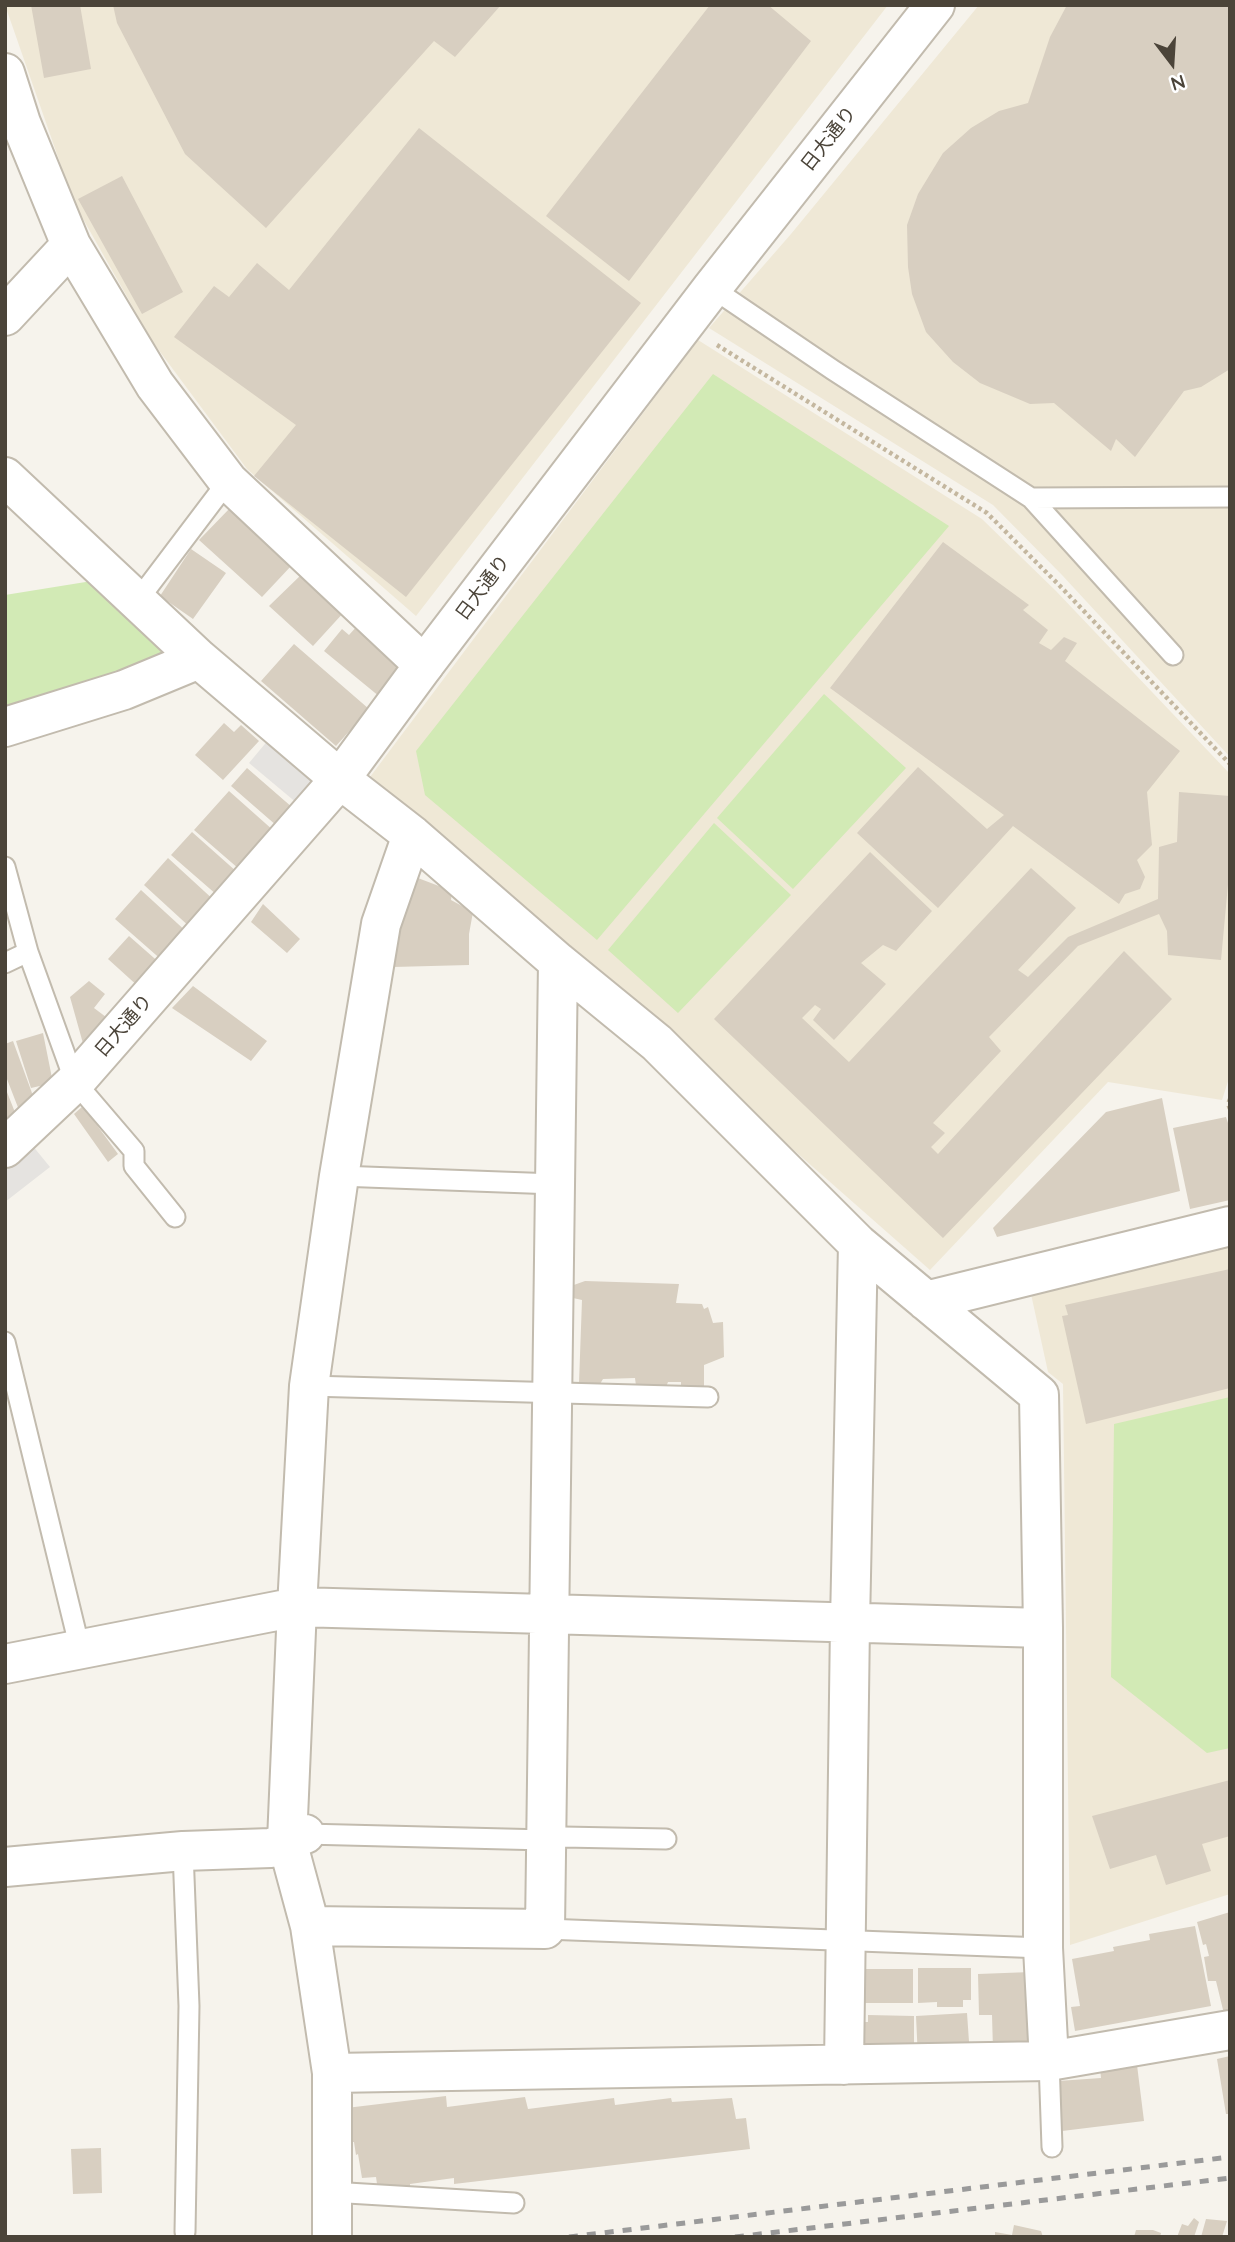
<!DOCTYPE html>
<html>
<head>
<meta charset="utf-8">
<style>
	body { margin:0 }
	#map { position:relative; width:1235px; height:2242px; overflow:hidden; background:#f6f3ec; font-family:Quicksand,sans-serif }
	canvas { display:block }
	.frame { position:absolute; inset:0; border:7px solid #4b4439; pointer-events:none }
	.north { position:absolute; left:1137px; top:28px; width:70px; height:70px; -webkit-text-stroke:5px #fff; paint-order:stroke; rotate:163deg; font-size:19px; font-weight:700; line-height:28px; text-align:center; color:#4b4439 }
	.north::after { content:''; display:block; margin:auto; width:24px; height:32px; background:#4b4439; clip-path:polygon(50% 0,100% 100%,50% 72%,0 100%) }
</style>
</head>
<body>
<div id="map">
<canvas width="1235" height="2242"></canvas>
<div class="frame"></div>
<div class="north">N</div>
</div>
<script>
const c = document.querySelector('canvas').getContext('2d');
c.lineJoin = 'round';
function fill(path, color) {
  c.fillStyle = color;
  c.fill(path, 'evenodd');
}
function toPath(rows) {
  const path = new Path2D();
  for (const r of rows) {
    path.moveTo(r[0], r[1]);
    for (let i = 2; i < r.length; i += 2) path.lineTo(r[i], r[i + 1]);
  }
  return path;
}
function stroke(path, color, width, dash) {
  c.strokeStyle = color;
  c.lineWidth = width;
  c.lineCap = dash ? 'butt' : 'round';
  c.setLineDash(dash || []);
  c.stroke(path);
}
function write(font, color, halo, rows, align = 'center') {
  c.font = font + ' Quicksand,"Noto Sans JP",sans-serif';
  c.lineWidth = 5;
  c.setLineDash([]);
  c.textBaseline = 'middle';
  c.strokeStyle = halo;
  c.fillStyle = color;
  for (const [text, x, y, turn = 0] of rows) {
    c.save();
    c.translate(x, y);
    c.rotate((+turn || 0) * Math.PI / 180);
    c.textAlign = isNaN(turn) ? turn : align;
    if (halo) c.strokeText(text, 0, 0);
    c.fillText(text, 0, 0);
    c.restore();
  }
}
fill(toPath([
	[5,5,888,5,416,616,247,469,152,341,74,203],
	[979,5,1230,5,1230,757,1062,575,993,505,709,328,791,234],
	[698,340,982,519,1056,591,1230,774,1230,1075,1222,1100,1108,1082,930,1270,370,777],
	[1230,1247,1230,1894,1070,1945,1063,1384,1048,1372,1031,1294]
]), '#efe8d6');
fill(toPath([
	[713,374,949,526,597,940,425,795,416,751],
	[98,580,173,657,5,714,5,595],
	[824,694,906,768,793,889,717,818],
	[714,823,791,895,678,1013,608,950],
	[1230,1397,1230,1748,1207,1753,1111,1677,1114,1424]
]), '#d2eab5');
fill(toPath([
	[269,739,318,780,298,804,249,763],
	[32,1145,50,1167,5,1202,5,1169]
]), '#e5e3e0');
fill(toPath([
	[31,5,80,5,91,69,44,78],
	[113,5,501,5,455,57,434,41,266,228,185,154,117,23],
	[710,5,768,5,811,41,629,281,546,216],
	[1067,5,1230,5,1230,369,1201,387,1184,391,1135,457,1116,439,1111,451,1054,403,1030,404,980,383,953,362,926,332,912,294,908,267,907,225,918,194,943,153,971,128,999,111,1028,103,1050,37],
	[419,128,641,303,406,597,254,476,296,425,174,337,214,286,229,297,257,263,289,290],
	[122,176,183,292,142,314,78,199],
	[231,507,292,565,262,597,199,540],
	[943,542,1029,605,1023,610,1048,630,1039,643,1051,650,1064,637,1077,643,1065,661,1180,751,1147,792,1152,845,1137,860,1145,877,1140,889,1125,894,1119,904,1013,826,938,908,857,833,918,767,987,829,1004,815,830,688],
	[191,549,226,573,193,619,160,596],
	[303,573,345,611,313,646,269,606],
	[358,625,407,665,380,697,324,651,342,629,349,635],
	[294,644,369,709,336,746,261,681],
	[224,723,234,732,241,725,259,741,223,780,195,755],
	[247,768,293,808,277,826,231,786],
	[229,791,274,831,239,869,194,830],
	[1179,792,1230,796,1230,863,1221,960,1168,955,1167,931,1159,914,1078,946,989,1037,1001,1051,933,1123,945,1133,931,1147,938,1154,1124,951,1172,999,943,1238,714,1019,870,852,932,911,896,951,883,945,861,963,886,984,834,1040,813,1020,821,1009,815,1005,802,1018,849,1062,1031,868,1076,908,1018,970,1028,977,1068,937,1158,899,1159,847,1177,842],
	[192,832,237,872,217,895,171,855],
	[168,858,216,902,192,929,144,885],
	[410,875,452,891,451,900,473,912,469,934,469,965,393,967],
	[141,890,189,934,164,962,115,919],
	[263,904,300,939,287,953,251,922],
	[129,936,162,965,140,988,108,959],
	[89,981,105,994,94,1008,110,1020,84,1047,70,997],
	[193,986,267,1041,251,1061,172,1008],
	[43,1033,53,1083,31,1088,16,1041],
	[13,1041,36,1104,19,1110,5,1074,5,1044],
	[5,1087,18,1120,5,1124],
	[1162,1098,1180,1191,997,1237,993,1228,1106,1112],
	[83,1106,118,1154,108,1162,74,1114],
	[1226,1117,1230,1129,1230,1200,1190,1209,1173,1128],
	[1230,1269,1230,1388,1086,1424,1062,1316,1068,1315,1065,1305],
	[585,1281,679,1284,676,1303,702,1304,704,1309,708,1307,713,1323,723,1322,724,1357,704,1365,704,1388,681,1389,681,1382,668,1382,666,1387,636,1386,635,1378,603,1379,600,1384,579,1383,582,1300,573,1298,571,1286],
	[1230,1780,1230,1836,1202,1844,1211,1871,1166,1885,1156,1855,1110,1869,1092,1816],
	[1230,1912,1230,2017,1225,2018,1216,1981,1208,1981,1204,1957,1209,1956,1206,1944,1203,1945,1197,1922],
	[1195,1926,1211,2006,1075,2031,1071,2007,1080,2006,1072,1959,1114,1951,1113,1947,1150,1940,1149,1934],
	[918,1968,971,1968,971,2000,963,2000,963,2007,937,2007,937,2002,918,2003],
	[860,1969,913,1969,913,2003,860,2003],
	[1031,1972,1034,2049,993,2050,992,2015,979,2015,978,1974],
	[967,2013,970,2056,918,2059,916,2016],
	[868,2015,914,2016,914,2058,856,2058,856,2022,868,2022],
	[1230,2056,1230,2114,1226,2114,1217,2059],
	[1137,2065,1144,2121,1062,2131,1058,2081,1101,2078,1100,2068],
	[446,2096,447,2107,525,2097,528,2109,614,2098,615,2105,671,2098,672,2102,732,2098,736,2119,746,2118,750,2149,454,2184,454,2178,410,2184,410,2187,377,2184,376,2177,362,2178,358,2154,356,2155,354,2142,341,2142,338,2109],
	[101,2148,102,2193,73,2194,71,2149],
	[1194,2218,1199,2222,1194,2237,1177,2237,1182,2224,1188,2226],
	[1206,2219,1227,2221,1222,2237,1201,2237],
	[1014,2225,1041,2231,1043,2237,995,2237,995,2232,1012,2235],
	[1136,2230,1153,2230,1161,2233,1160,2237,1134,2237]
]), '#d8cfc1');
const service = toPath([
	[712,288,833,370,1031,498,1173,655],
	[1031,498,1230,497],
	[138,600,228,481],
	[5,867,28,952,75,1082,134,1151,134,1166,175,1217],
	[5,963,28,952],
	[339,1176,555,1184],
	[5,1342,80,1649],
	[309,1386,708,1397],
	[305,1834,546,1840,563,1837,666,1839],
	[183,1851,189,2006,185,2232],
	[545,1929,1043,1948],
	[1049,2061,1052,2147],
	[331,2192,514,2203]
]);
const minor = toPath([
	[5,73,21,123,71,245,155,385,228,481,424,665,340,779,75,1082,5,1148],
	[5,316,71,245],
	[5,477,199,659,340,779,412,835,558,962,657,1043,858,1244,1039,1395,1043,1628,1043,1948,1049,2061],
	[5,727,124,690,199,659],
	[926,1301,1230,1226],
	[5,1664,297,1607,1043,1628],
	[5,1867,183,1851,271,1848,305,1834],
	[310,1926,545,1929,558,962],
	[844,2065,850,1623,858,1244],
	[332,2073,1049,2061,1230,2030],
	[332,2237,332,2073,310,1926,287,1841,297,1607,309,1386,339,1176,381,924,412,835]
]);
const tertiary = toPath([
	[424,665,712,288,935,5]
]);
stroke(service, '#c2bbae', 23);
stroke(minor, '#c2bbae', 42);
stroke(tertiary, '#c2bbae', 42);
stroke(toPath([
	[717,345,987,513,1060,586,1230,764],
	[1230,1099,1228,1104,1230,1109]
]), '#c4b79f', 4.5, [3.5, 3.5]);
stroke(service, '#fff', 19);
stroke(minor, '#fff', 38);
stroke(tertiary, '#fff', 38);
stroke(toPath([
	[569,2237,1230,2157],
	[735,2237,1230,2178]
]), '#9a9a9a', 5, [9, 9]);
write('19px', '#4b4439', '#fff', [
	["日大通り",829,139,-52],
	["日大通り",483,588,-53],
	["日大通り",124,1026,-49]
]);
</script>
</body>
</html>
